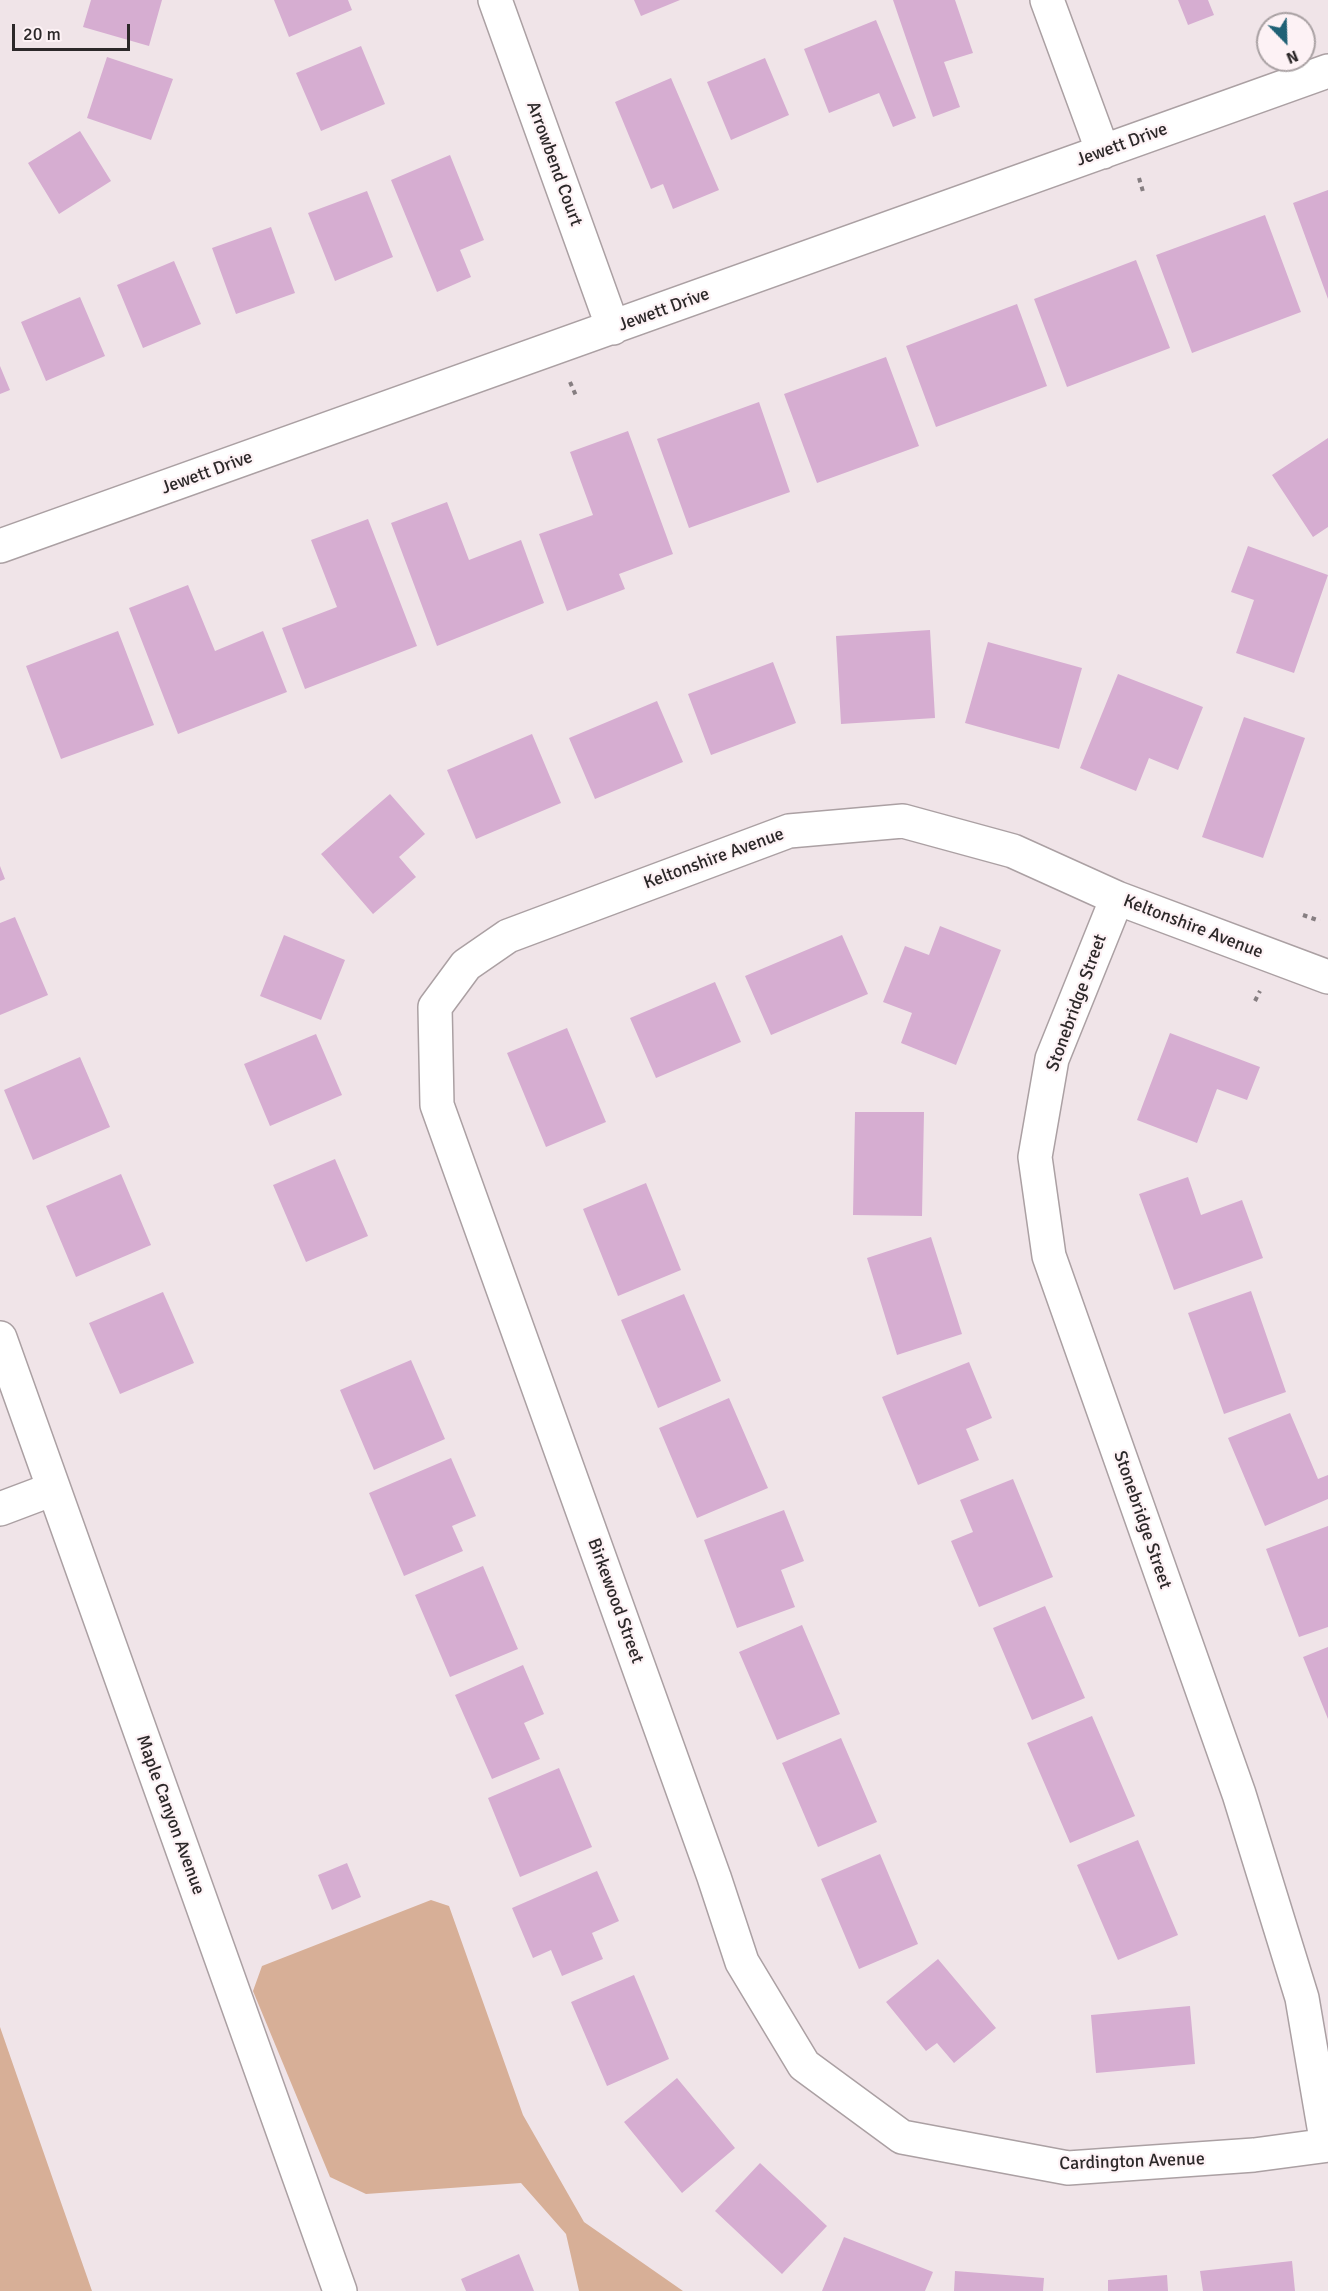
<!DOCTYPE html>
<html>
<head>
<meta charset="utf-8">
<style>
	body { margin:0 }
	#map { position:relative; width:1328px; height:2291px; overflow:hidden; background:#f0e4e8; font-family:Signika,sans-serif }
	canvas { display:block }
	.north { position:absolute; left:1256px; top:12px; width:60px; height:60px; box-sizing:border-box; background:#fdf2f5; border:2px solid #a9a1a3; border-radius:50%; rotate:157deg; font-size:16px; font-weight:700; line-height:24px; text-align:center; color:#2c2829 }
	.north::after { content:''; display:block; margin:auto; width:21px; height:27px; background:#1f6175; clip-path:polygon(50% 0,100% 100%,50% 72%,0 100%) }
	.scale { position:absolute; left:12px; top:24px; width:118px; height:27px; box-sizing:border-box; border:3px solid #2c2829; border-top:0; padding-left:8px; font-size:18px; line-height:21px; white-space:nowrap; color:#2c2829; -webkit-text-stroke:4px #fdf2f5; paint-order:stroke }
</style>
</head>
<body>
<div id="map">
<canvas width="1328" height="2291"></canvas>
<div class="north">N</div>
<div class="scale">20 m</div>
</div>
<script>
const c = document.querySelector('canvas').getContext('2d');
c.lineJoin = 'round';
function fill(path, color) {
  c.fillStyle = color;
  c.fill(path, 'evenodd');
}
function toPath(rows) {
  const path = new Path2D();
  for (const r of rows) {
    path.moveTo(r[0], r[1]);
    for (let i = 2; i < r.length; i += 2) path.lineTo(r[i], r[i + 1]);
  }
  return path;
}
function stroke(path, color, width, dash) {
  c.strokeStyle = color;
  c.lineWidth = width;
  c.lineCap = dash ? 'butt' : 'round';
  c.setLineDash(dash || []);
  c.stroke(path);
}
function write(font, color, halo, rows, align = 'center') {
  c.font = font + ' Signika,sans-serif';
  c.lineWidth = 4.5;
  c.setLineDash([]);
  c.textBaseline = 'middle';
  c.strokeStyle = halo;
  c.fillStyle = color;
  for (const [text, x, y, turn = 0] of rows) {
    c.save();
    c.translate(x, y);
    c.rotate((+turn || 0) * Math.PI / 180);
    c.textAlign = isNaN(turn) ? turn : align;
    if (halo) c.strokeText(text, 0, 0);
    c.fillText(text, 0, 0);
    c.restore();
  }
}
fill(toPath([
	[431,1900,449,1906,523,2115,584,2222,683,2291,579,2291,566,2234,521,2183,366,2194,330,2177,253,1991,262,1966],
	[0,2027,57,2191,92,2291,0,2291]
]), '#d7af97');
fill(toPath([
	[91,0,162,0,149,46,83,27],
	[274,0,348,0,352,10,289,37],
	[634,0,680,0,641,16],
	[893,0,955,0,973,53,944,62,960,107,933,117],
	[1178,0,1208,0,1214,15,1188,25],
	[876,20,916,118,893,127,879,93,829,113,804,49],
	[361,46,385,104,321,131,296,73],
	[107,57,173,79,151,140,87,118],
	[765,58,789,115,731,140,707,82],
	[671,78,719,190,673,209,663,184,651,189,615,102],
	[80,131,111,181,59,214,28,163],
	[450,155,484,240,460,250,471,277,437,292,391,180],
	[1328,190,1328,299,1293,203],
	[367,191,393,257,335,281,308,213],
	[1265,215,1301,312,1192,353,1156,255],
	[271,227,295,293,236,314,212,248],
	[1136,260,1170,348,1067,387,1034,299],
	[174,261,201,324,143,348,117,285],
	[80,297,105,356,46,381,21,322],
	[1017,304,1047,386,936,427,906,346],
	[886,357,919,446,817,483,784,394],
	[0,366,10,390,0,394],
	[759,402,790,492,689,528,657,439],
	[628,431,673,554,619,574,625,589,567,611,539,534,593,515,570,452],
	[1328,438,1328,527,1313,537,1272,475],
	[447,502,469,560,521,540,544,603,437,646,391,523],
	[368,519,417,646,305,689,282,628,337,607,311,540],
	[1248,546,1328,575,1294,673,1236,653,1254,600,1231,592],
	[188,585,215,651,263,631,287,692,178,734,129,608],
	[930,630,935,718,841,724,836,636],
	[118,631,154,725,61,759,26,666],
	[988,642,1082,668,1059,749,965,723],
	[773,662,796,723,711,755,688,694],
	[1118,674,1203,707,1178,770,1149,758,1136,791,1080,768],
	[657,701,683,762,595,799,569,738],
	[1244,717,1305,738,1263,858,1202,837],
	[532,734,561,803,476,839,447,770],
	[390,794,425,834,399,857,416,877,373,914,321,854],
	[0,866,5,879,0,881],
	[15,917,48,995,0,1015,0,923],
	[940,926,1001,950,956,1065,901,1043,912,1013,883,1002,905,946,929,955],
	[284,935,345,960,321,1020,260,996],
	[842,935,868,994,771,1035,745,976],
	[715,982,741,1042,656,1078,630,1018],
	[567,1028,606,1122,546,1147,507,1053],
	[1170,1033,1260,1067,1247,1100,1217,1089,1197,1143,1137,1120],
	[316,1034,342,1095,270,1126,244,1064],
	[80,1057,110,1127,33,1160,4,1090],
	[855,1112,924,1112,922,1216,853,1215],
	[335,1159,368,1236,306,1262,273,1185],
	[121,1174,151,1245,76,1277,46,1206],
	[1188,1177,1201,1215,1242,1200,1263,1258,1174,1290,1139,1194],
	[646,1183,681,1270,618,1296,583,1209],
	[931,1237,962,1334,897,1355,867,1258],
	[1251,1291,1286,1392,1224,1414,1188,1313],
	[163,1292,194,1363,120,1394,89,1323],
	[684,1294,721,1381,658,1408,621,1320],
	[411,1360,445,1439,374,1470,340,1390],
	[969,1362,992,1418,966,1429,979,1460,918,1485,882,1397],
	[729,1398,768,1488,697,1518,659,1428],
	[1290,1413,1318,1479,1328,1475,1328,1499,1265,1526,1228,1438],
	[451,1458,476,1516,452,1526,463,1551,404,1576,369,1493],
	[1013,1479,1053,1577,979,1607,951,1541,973,1532,960,1500],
	[784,1510,804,1561,781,1570,795,1607,737,1628,704,1540],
	[1328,1526,1328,1627,1299,1637,1266,1549],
	[483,1566,518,1649,450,1677,415,1595],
	[1045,1606,1085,1698,1032,1720,993,1628],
	[802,1625,840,1714,777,1740,739,1652],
	[1328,1647,1328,1719,1303,1657],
	[523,1665,544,1714,524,1723,540,1759,492,1779,455,1695],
	[1092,1716,1135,1816,1070,1843,1027,1743],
	[841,1738,877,1822,818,1847,782,1763],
	[559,1768,592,1847,520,1877,488,1798],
	[1138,1840,1178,1935,1118,1960,1077,1865],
	[880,1854,918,1944,859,1969,821,1879],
	[347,1863,361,1897,332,1910,318,1875],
	[597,1871,619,1921,592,1933,603,1959,562,1976,551,1950,533,1958,512,1908],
	[938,1959,996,2028,954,2063,937,2043,926,2051,886,2002],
	[634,1975,669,2059,607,2086,571,2002],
	[1190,2006,1195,2064,1096,2073,1091,2015],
	[677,2078,735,2148,682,2193,624,2122],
	[760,2163,827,2226,782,2274,715,2211],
	[844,2237,933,2272,925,2291,822,2291],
	[519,2254,534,2291,466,2291,461,2279],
	[1292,2261,1295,2291,1203,2291,1200,2271],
	[955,2271,1044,2278,1043,2291,954,2291],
	[1167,2275,1168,2291,1108,2291,1108,2280]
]), '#d6add1');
const minor = toPath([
	[495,0,613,328],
	[1047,0,1103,152],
	[0,546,1328,71],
	[1117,898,1052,1059,1035,1157,1049,1256,1239,1794,1302,1998,1327,2145],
	[1328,977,1117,898,1013,851,903,821,789,831,508,936,466,965,435,1007,437,1105,714,1877,742,1962,804,2065,902,2137,1068,2168,1254,2155,1328,2145],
	[0,1338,340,2291],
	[0,1509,53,1489]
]);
stroke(minor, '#aba0a3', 36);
stroke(toPath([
	[1139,178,1144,195],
	[570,382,577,398],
	[1303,915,1320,921],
	[1255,1001,1260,991]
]), '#867e81', 4, [4.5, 4.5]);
stroke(minor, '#fff', 33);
write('18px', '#2c2829', '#fdf2f5', [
	["Jewett Drive",1122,145,-20],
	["Arrowbend Court",554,164,70],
	["Jewett Drive",664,310,-20],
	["Jewett Drive",207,473,-20],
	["Keltonshire Avenue",714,859,-20],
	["Keltonshire Avenue",1193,927,21],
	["Stonebridge Street",1077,1003,-70],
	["Stonebridge Street",1142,1520,71],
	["Birkewood Street",615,1601,70],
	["Maple Canyon Avenue",170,1815,70],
	["Cardington Avenue",1132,2162,-2]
]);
</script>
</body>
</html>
